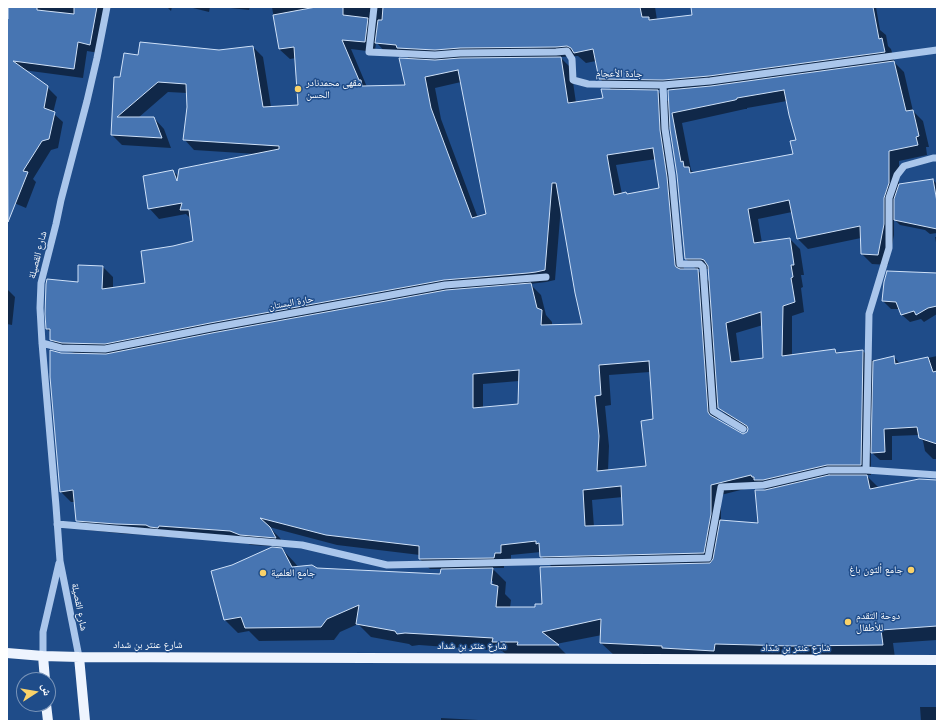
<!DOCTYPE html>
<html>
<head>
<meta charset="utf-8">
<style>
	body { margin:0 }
	#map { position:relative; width:944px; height:728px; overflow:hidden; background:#1f4c89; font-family:Helvetica,"Noto Naskh Arabic",sans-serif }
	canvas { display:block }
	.frame { position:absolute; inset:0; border:8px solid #fff; pointer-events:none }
	.north { position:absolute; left:16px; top:672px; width:40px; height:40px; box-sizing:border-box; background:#1f4c89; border:1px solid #7994b8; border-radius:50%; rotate:78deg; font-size:11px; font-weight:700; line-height:16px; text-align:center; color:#fff }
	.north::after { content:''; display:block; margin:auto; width:14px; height:18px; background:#fad269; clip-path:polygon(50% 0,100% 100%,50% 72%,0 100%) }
</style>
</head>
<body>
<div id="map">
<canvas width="944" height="728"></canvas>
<div class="frame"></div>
<div class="north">ش</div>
</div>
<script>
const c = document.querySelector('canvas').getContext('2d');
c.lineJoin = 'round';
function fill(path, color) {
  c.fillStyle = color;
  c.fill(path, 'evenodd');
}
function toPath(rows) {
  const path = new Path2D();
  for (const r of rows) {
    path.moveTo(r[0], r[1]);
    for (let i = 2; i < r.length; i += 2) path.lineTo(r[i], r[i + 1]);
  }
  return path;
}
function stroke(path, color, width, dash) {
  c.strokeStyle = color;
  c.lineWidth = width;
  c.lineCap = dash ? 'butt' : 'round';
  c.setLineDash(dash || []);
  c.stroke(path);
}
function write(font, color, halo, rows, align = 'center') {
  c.font = font + ' Helvetica,"Noto Naskh Arabic",sans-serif';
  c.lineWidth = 3;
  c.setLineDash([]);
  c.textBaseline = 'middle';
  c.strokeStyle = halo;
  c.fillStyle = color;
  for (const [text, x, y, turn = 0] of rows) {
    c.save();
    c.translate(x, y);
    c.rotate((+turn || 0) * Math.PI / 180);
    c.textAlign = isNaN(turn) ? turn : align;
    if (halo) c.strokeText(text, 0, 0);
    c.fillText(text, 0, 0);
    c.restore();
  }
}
fill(toPath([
	[7,7,108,7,99,53,87,51,83,78,23,70,47,87,57,97,53,113,63,122,58,148,51,150,33,179,36,182,26,208,7,200],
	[167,7,172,7,171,11],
	[189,7,210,7,209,12],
	[221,7,250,7,249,10],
	[272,7,655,7,657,20,694,16,692,7,876,7,880,30,886,35,888,46,891,49,895,63,904,72,913,111,923,121,929,147,926,147,927,155,899,161,899,185,933,180,937,184,937,233,930,234,925,230,900,225,894,219,894,235,888,265,872,264,862,254,861,238,808,249,798,239,792,212,758,219,762,243,790,239,800,249,804,275,801,275,803,287,801,288,804,312,792,316,792,356,835,350,839,354,863,351,874,362,894,357,900,364,937,356,937,459,933,459,925,451,923,441,920,437,919,435,892,436,892,460,880,460,871,452,871,475,866,475,879,488,937,481,937,640,893,643,895,658,615,656,601,643,602,635,556,644,570,658,507,655,502,651,419,645,412,646,409,644,371,637,358,624,340,632,334,640,259,641,249,631,238,633,225,620,282,549,295,563,298,567,316,569,441,575,442,569,430,569,420,559,420,555,337,545,269,527,280,538,285,547,251,545,241,541,170,535,168,537,161,537,157,535,127,534,87,530,77,520,75,502,71,502,61,492,51,377,61,354,75,353,62,350,51,340,51,333,47,329,78,283,103,267,113,277,113,288,146,284,195,242,192,220,186,214,159,219,149,208,173,171,179,177,256,154,194,150,184,139,188,107,187,93,168,92,138,118,154,118,164,129,171,148,122,145,112,135,121,78,139,57,219,51,253,47,263,57,271,107,299,106,296,58,290,59,279,49],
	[376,42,386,53,405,54,410,60,406,86,367,87,351,49,375,52],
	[578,56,586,63,596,61,600,79,612,90,604,99,576,103,571,68,560,57],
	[461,82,487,215,478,218,441,119,435,88],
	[656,90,669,90,670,103],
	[787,101,797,141,794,155,694,173,691,170,682,123,745,109,747,109,747,108],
	[669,127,671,127,678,175,686,259,697,270,684,270,677,188,670,141],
	[656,159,660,189,627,194,622,194,616,165],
	[561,206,583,325,552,326,552,322,546,315,541,295,530,284,546,282,555,280],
	[696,269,709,269,710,282],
	[763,325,764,359,740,362,736,333],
	[650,372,654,419,647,467,608,471,609,446,605,406,611,405,609,375],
	[519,381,519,405,483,408,483,384],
	[717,406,729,418,749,430,748,433,742,435,718,421],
	[760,485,766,491,759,524,721,521,721,495],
	[623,497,624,526,594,527,592,500],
	[541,552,541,556,552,567,543,604,536,608,510,608,511,600,505,594,506,582,492,568,504,568,504,563,511,563,511,555],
	[491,581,493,581,492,589,490,589],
	[935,237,937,237,937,248],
	[937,274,937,314,924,322,921,319,910,322,902,315,900,309,891,309,883,301],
	[7,289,15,297,12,325,7,324],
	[920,707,937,707,937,721,921,721],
	[441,718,497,721,441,721]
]), '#0007');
const building = toPath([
	[8,7,37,7,37,10,74,14,74,7,97,7,90,45,78,42,74,69,13,61,48,86,44,108,55,112,49,139,42,141,23,171,28,172,8,222,7,19,8,19,8,7],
	[316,7,343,7,343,15,368,18,365,42,342,40,359,80,361,80,362,86,405,85,399,58,435,60,460,58,561,57,568,103,603,98,601,89,658,90,660,130,667,177,675,265,676,267,680,269,698,269,708,412,710,415,743,434,747,432,748,429,747,426,718,408,708,266,704,260,701,259,685,259,677,175,670,129,668,90,711,86,894,61,906,111,913,110,919,136,916,137,918,145,889,151,889,183,884,198,884,224,878,255,861,254,860,226,797,239,789,200,748,209,754,243,790,238,794,265,791,265,793,277,791,278,795,302,783,306,782,356,835,349,836,353,863,350,861,465,827,465,763,480,754,480,754,477,752,477,751,475,711,485,711,514,704,553,540,557,539,543,536,544,536,541,501,545,501,553,495,553,494,558,419,559,419,546,326,535,260,518,270,527,276,538,240,535,230,531,159,526,158,528,150,527,146,525,116,524,76,521,73,490,60,492,50,377,50,350,61,353,106,354,212,333,446,290,531,283,537,308,542,310,541,325,579,324,582,324,575,293,556,183,552,183,545,270,536,272,528,273,444,280,210,323,105,344,62,343,50,340,50,329,46,329,45,314,46,284,47,279,78,282,78,265,103,266,102,289,145,283,141,251,173,246,193,241,189,210,180,210,182,203,148,209,143,176,173,170,177,181,179,169,279,149,279,146,183,140,187,107,186,84,158,82,117,117,154,117,162,138,111,135,114,77,120,77,124,53,138,55,140,42,219,50,253,46,263,107,298,105,294,47,279,49,273,15,316,7],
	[458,70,486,214,472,218,431,108,425,77,458,70],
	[784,90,789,115,796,140,790,141,793,154,690,173,689,167,684,167,683,161,681,162,672,113,735,100,737,99,737,98,784,90],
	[653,148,659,188,627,194,626,192,614,195,607,155,653,148],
	[761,312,763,358,731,362,726,323,761,312],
	[649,361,653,419,641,421,646,466,597,471,599,436,595,396,601,395,599,365,649,361],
	[519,370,518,404,473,408,473,374,519,370],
	[621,486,623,525,585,526,583,490,621,486],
	[383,7,640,7,642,17,649,17,649,20,692,15,691,7,873,7,879,39,882,38,885,52,709,76,663,80,599,79,593,49,574,53,571,48,567,46,556,47,460,48,435,50,397,48,396,45,375,43,378,20,382,20,383,7],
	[933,179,937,202,937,229,894,220,894,199,899,184,933,179],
	[887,271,937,273,937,306,928,308,916,315,914,311,901,315,896,302,882,301,884,282,887,271],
	[894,356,895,364,928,357,933,372,937,371,937,444,919,438,917,427,884,429,885,452,871,453,873,361,894,356],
	[829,475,867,475,870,489,919,479,937,480,937,626,881,630,883,645,791,646,715,644,714,651,662,648,662,646,600,643,601,619,542,632,559,645,517,645,518,642,492,642,493,638,405,633,397,634,395,631,356,624,359,605,327,619,321,627,245,628,241,617,224,620,211,571,232,565,272,547,282,548,292,567,312,565,317,568,440,574,441,569,493,568,491,584,498,586,496,607,535,607,535,604,542,604,540,567,710,563,713,559,720,520,758,523,755,490,765,490,829,475]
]);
fill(building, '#4775b2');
stroke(building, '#cfe1f8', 1);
stroke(toPath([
	[374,7,369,52,435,55,460,53,556,52,567,51,572,59,573,80,588,84,663,85,710,81,937,50],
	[663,85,665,129,672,176,680,264,700,264,703,267,713,411,743,429],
	[42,343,61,348,105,349,211,328,445,285,546,277],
	[866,470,869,314,889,248,889,198,897,175,904,166,933,158,937,158],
	[57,524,302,545,387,565,708,558,721,487,764,485,828,470,866,470,937,475],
	[43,656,43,632,59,563],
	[79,657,68,601,60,561,56,506,42,343,40,308,41,283,56,224,61,200,87,101,97,58,107,7]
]), '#aac6eb', 7);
stroke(toPath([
	[7,653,43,656,79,657,937,660],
	[43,656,45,680],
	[79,657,85,721],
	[46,704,48,721]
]), '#eef4fe', 10);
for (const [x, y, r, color] of [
	[298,89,4,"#fad269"],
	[911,570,4,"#fad269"],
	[263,573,4,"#fad269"],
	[848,622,4,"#fad269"]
]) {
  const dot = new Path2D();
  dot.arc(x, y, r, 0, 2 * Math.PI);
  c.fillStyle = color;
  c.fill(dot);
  stroke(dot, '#1f4c89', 1.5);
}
write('10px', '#fff', '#1f4c89', [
	["جادة الأعجام",619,74,1],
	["شارع القصيلة",38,255,-76],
	["حارة البستان",291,303,-10],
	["شارع القصيلة",79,607,79],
	["شارع عنتر بن شداد",148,645],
	["شارع عنتر بن شداد",472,646],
	["شارع عنتر بن شداد",796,648]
]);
write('10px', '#fff', '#1f4c89', [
	["مقهى محمدنادر",306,83],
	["الحسن",306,95],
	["جامع ألتون باغ",903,570,"right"],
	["جامع العلمية",271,573],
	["دوحة التقدم",856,616],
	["للأطفال",856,628]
], 'left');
</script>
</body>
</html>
